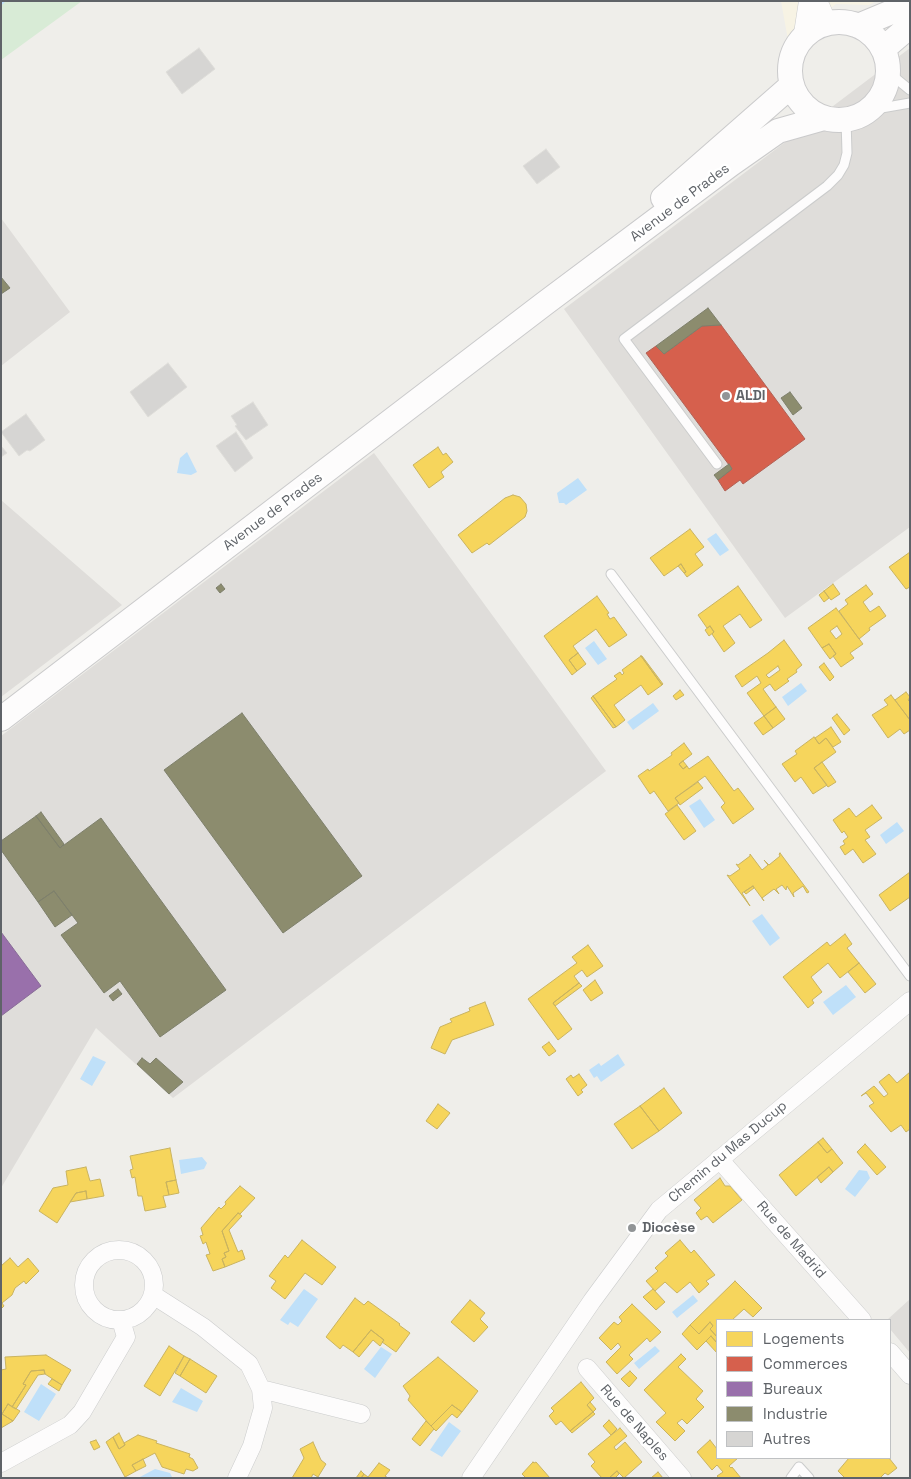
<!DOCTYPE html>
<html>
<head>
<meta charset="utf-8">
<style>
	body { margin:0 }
	#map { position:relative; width:911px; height:1479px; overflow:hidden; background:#efeeea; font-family:"Space Grotesk",sans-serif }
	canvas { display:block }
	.frame { position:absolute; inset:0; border:2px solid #5f6368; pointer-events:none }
	.legend { position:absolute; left:716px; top:1319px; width:175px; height:140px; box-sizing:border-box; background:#fff; border:1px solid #bfc1c3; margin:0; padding:6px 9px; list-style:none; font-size:15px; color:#5f6368 }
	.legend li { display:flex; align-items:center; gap:10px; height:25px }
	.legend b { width:25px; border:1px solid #bfc1c3 }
</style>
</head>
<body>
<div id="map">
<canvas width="911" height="1479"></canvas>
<div class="frame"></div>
<ul class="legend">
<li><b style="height:14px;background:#f6d55c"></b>Logements</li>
<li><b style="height:14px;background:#d6604d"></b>Commerces</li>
<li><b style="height:14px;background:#9970ab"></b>Bureaux</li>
<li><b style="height:14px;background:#8c8c6e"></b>Industrie</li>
<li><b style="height:14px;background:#d6d5d3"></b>Autres</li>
</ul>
</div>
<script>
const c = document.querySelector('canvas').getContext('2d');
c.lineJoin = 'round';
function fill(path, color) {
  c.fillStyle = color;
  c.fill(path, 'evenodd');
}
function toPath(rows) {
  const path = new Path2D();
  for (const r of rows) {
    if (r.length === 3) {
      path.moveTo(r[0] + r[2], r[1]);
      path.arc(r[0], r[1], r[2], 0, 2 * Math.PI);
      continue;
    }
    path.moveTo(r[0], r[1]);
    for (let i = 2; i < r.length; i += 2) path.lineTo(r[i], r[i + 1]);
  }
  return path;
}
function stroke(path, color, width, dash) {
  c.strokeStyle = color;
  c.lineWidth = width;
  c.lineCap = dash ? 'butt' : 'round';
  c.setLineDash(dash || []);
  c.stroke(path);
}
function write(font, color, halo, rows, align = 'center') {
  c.font = font + ' "Space Grotesk",sans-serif';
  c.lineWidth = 5;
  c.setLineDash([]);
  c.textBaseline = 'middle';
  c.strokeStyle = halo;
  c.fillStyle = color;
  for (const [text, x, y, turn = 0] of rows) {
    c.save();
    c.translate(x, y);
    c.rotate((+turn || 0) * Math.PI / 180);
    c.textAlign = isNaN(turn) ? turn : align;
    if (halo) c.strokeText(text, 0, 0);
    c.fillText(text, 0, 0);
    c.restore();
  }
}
fill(toPath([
	[781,1,876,1,869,5,836,4,788,40]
]), '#f7f3e4');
fill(toPath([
	[910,48,910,527,785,618,564,309],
	[1,218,70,312,1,366],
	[374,453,606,771,173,1098,96,1028,1,1188,1,736],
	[1,500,122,605,1,697],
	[910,1299,910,1353,890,1329,890,1320,887,1320]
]), '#dfddda');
fill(toPath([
	[1,1,82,1,1,60]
]), '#d8ebd6');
fill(toPath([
	[187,452,197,472,191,475,177,473,180,458],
	[578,478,587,490,566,505,564,503,559,503,557,493],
	[716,533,729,550,720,556,707,539],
	[594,641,607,659,598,665,585,648],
	[801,683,807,691,788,706,782,697],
	[653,703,659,711,633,730,627,722],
	[700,799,715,820,704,828,689,806],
	[897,822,904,831,886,844,880,835],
	[762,914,780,938,770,946,752,921],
	[846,985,856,997,833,1015,823,1002],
	[618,1054,625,1065,601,1082,597,1076,594,1078,589,1070,599,1063,601,1066],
	[93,1056,106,1062,92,1086,80,1079],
	[202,1157,207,1163,204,1169,181,1174,179,1160],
	[859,1170,867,1171,870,1178,855,1197,845,1189],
	[304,1289,318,1299,298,1327,290,1322,288,1325,280,1320],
	[693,1295,698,1301,677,1318,672,1312],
	[655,1346,660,1351,639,1369,634,1363],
	[381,1347,392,1354,375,1378,364,1369],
	[41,1384,56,1394,39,1421,24,1412],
	[181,1388,203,1401,197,1412,172,1402],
	[449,1422,461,1431,442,1457,430,1450],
	[155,1469,170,1473,172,1477,138,1478]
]), '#bfe0f9');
const homes = toPath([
	[438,447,443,455,446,453,453,462,441,472,444,477,429,488,413,465,438,447],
	[513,495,520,497,526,504,527,511,525,517,489,545,487,543,472,553,458,535,505,498,513,495],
	[690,529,704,547,695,554,703,565,687,577,684,573,686,572,681,564,664,576,650,558,690,529],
	[910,552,910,587,906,589,889,567,910,552],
	[681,564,686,572,684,573,678,566,681,564],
	[833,584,840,594,831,600,824,591,833,584],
	[866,585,873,594,863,602,870,612,879,606,886,616,869,628,870,630,859,639,839,611,848,604,845,600,866,585],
	[738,586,762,620,750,628,740,614,723,626,735,643,724,652,712,634,714,632,710,626,707,628,698,615,738,586],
	[824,591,829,598,824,602,819,595,824,591],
	[597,596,609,613,607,614,610,619,614,617,627,635,609,647,596,629,573,646,578,653,569,660,577,671,572,675,544,636,597,596],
	[836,608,863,644,850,653,854,658,841,667,833,656,836,654,829,644,822,648,808,628,836,608],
	[837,626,842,634,836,639,830,631,837,626],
	[710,626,714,632,709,636,705,630,710,626],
	[784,640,802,665,796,670,797,672,787,679,789,681,775,691,770,684,763,689,776,707,764,716,747,693,761,683,757,676,742,687,735,676,768,653,784,640],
	[778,666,780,670,769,678,766,675,778,666],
	[829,644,836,654,830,659,822,648,829,644],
	[578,653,586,664,577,671,569,660,578,653],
	[641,656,662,685,648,695,641,685,614,705,625,720,616,727,593,696,617,679,614,676,620,672,622,675,624,673,622,670,641,656],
	[641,656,642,656,663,684,662,685,641,656],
	[824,663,834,677,830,681,819,667,824,663],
	[680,690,684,695,676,700,673,696,680,690],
	[906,692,910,697,908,700,910,702,910,720,895,700,906,692],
	[891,695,910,720,910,730,904,734,900,729,888,738,872,715,888,705,884,700,891,695],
	[593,696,616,727,613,728,591,698,593,696],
	[776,707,785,719,773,728,764,716,776,707],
	[837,714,850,730,844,735,832,718,837,714],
	[764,716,773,728,763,735,754,723,764,716],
	[831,727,841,742,833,747,826,738,819,744,815,738,831,727],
	[814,737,819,744,826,738,836,752,814,768,827,785,813,794,801,777,795,782,782,764,797,754,795,751,814,737],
	[684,743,692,754,679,764,683,769,687,766,689,769,708,756,734,791,738,788,754,809,733,824,721,807,725,803,705,776,675,798,679,803,668,811,654,791,650,794,638,776,648,769,649,771,672,755,671,753,684,743],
	[683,761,687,766,683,769,679,764,683,761],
	[822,762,836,782,828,787,814,768,822,762],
	[698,782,703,788,680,805,675,798,698,782],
	[677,805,696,831,684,840,665,814,677,805],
	[872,805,882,818,865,830,870,837,865,840,876,854,863,863,853,849,845,855,840,847,845,844,843,841,848,837,844,831,842,833,833,820,849,808,856,817,872,805],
	[780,853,809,892,807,893,803,886,793,893,794,897,787,886,786,890,782,885,776,889,779,894,774,889,762,898,764,901,753,886,742,893,750,906,727,875,730,876,740,869,736,864,738,865,750,856,750,854,762,870,768,865,764,860,769,865,780,856,779,854,780,853],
	[910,872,910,897,890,911,879,895,910,872],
	[753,886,754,888,746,894,744,892,753,886],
	[845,934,852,944,847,948,859,963,840,978,828,963,811,977,822,992,812,1000,814,1003,808,1008,783,977,827,942,830,946,845,934],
	[588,945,603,966,587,977,582,970,574,976,579,983,553,1003,572,1029,558,1040,528,999,577,963,572,957,588,945],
	[859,963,876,984,865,993,848,972,859,963],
	[595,980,603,993,591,1001,583,990,595,980],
	[579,983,582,986,555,1006,553,1003,579,983],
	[485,1002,494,1025,452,1040,445,1054,431,1048,440,1027,452,1022,450,1019,470,1011,469,1008,485,1002],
	[549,1042,556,1051,549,1056,542,1047,549,1042],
	[910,1072,910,1129,906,1132,901,1125,891,1132,869,1106,874,1103,866,1093,861,1096,874,1086,884,1097,888,1094,879,1082,889,1074,897,1083,910,1072],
	[579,1074,587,1085,581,1090,583,1092,578,1096,566,1079,571,1075,573,1078,579,1074],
	[664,1088,682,1113,659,1131,640,1106,664,1088],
	[438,1104,450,1113,437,1129,426,1121,438,1104],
	[640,1106,659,1131,632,1149,614,1124,640,1106],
	[823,1138,832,1149,827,1153,818,1142,823,1138],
	[818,1142,827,1153,832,1149,843,1163,833,1172,829,1167,796,1196,779,1175,818,1142],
	[865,1144,886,1167,877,1175,857,1152,865,1144],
	[170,1148,176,1180,166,1182,169,1195,163,1196,166,1207,145,1211,142,1196,138,1196,135,1177,132,1178,130,1170,133,1169,130,1156,170,1148],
	[86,1167,90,1181,100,1179,104,1196,87,1199,86,1191,76,1193,57,1223,39,1211,53,1188,68,1185,66,1171,86,1167],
	[829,1167,833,1172,821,1183,817,1177,829,1167],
	[720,1178,725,1186,730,1186,742,1200,713,1223,707,1216,701,1220,696,1213,701,1208,694,1200,720,1178],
	[176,1180,179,1193,169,1195,166,1182,176,1180],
	[240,1186,255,1198,240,1214,238,1213,222,1231,229,1251,224,1253,226,1257,222,1259,225,1267,213,1271,206,1255,210,1254,206,1242,203,1244,200,1236,203,1235,201,1228,219,1207,221,1209,226,1204,225,1202,240,1186],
	[86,1191,87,1199,70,1202,76,1193,86,1191],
	[238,1213,242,1216,229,1230,238,1252,242,1250,245,1259,225,1267,222,1259,226,1257,224,1253,229,1251,222,1231,238,1213],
	[302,1240,336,1267,322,1285,305,1273,285,1299,271,1288,276,1281,269,1276,285,1255,288,1258,302,1240],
	[680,1240,691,1253,694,1250,715,1275,706,1281,709,1284,699,1293,690,1282,677,1293,665,1282,655,1291,646,1281,658,1271,655,1268,668,1256,665,1253,680,1240],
	[10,1258,18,1267,28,1258,39,1271,26,1284,24,1281,15,1288,12,1295,2,1303,4,1306,1,1309,1,1266,10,1258],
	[735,1281,762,1308,753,1317,744,1309,732,1320,717,1320,717,1337,710,1329,713,1326,710,1322,699,1334,690,1325,735,1281],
	[653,1289,665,1302,656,1310,643,1297,653,1289],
	[355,1298,364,1305,368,1301,400,1324,399,1325,410,1333,396,1352,382,1342,384,1340,371,1330,353,1352,343,1345,340,1349,326,1337,355,1298],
	[470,1300,485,1313,480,1319,488,1327,474,1342,451,1322,470,1300],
	[632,1304,661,1332,650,1342,647,1338,629,1355,633,1359,617,1374,606,1362,621,1347,618,1343,611,1350,599,1338,614,1322,618,1325,622,1321,619,1317,632,1304],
	[710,1322,713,1326,710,1329,717,1337,717,1343,711,1336,697,1350,682,1334,690,1325,699,1334,710,1322],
	[371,1330,384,1340,380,1346,373,1340,359,1357,353,1352,371,1330],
	[711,1336,717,1343,717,1353,706,1341,711,1336],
	[169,1346,184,1356,160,1396,144,1386,169,1346],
	[681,1354,686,1359,678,1367,703,1391,696,1399,704,1407,687,1424,682,1419,677,1423,685,1431,675,1441,656,1422,666,1413,644,1390,681,1354],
	[46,1355,71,1370,62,1385,45,1374,44,1370,31,1371,23,1384,26,1385,12,1407,8,1404,2,1414,13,1421,1,1428,1,1370,6,1369,5,1357,46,1355],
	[184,1356,190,1359,180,1376,175,1373,184,1356],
	[438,1357,478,1391,462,1412,452,1405,431,1426,408,1400,410,1396,403,1386,438,1357],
	[190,1359,217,1376,206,1393,180,1376,190,1359],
	[44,1370,45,1374,38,1375,16,1409,12,1407,26,1385,23,1384,31,1371,44,1370],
	[630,1371,637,1378,629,1387,621,1379,630,1371],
	[52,1379,62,1385,59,1391,48,1384,52,1379],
	[581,1382,594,1398,587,1405,593,1412,570,1431,561,1421,556,1425,549,1416,554,1411,551,1408,581,1382],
	[590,1402,596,1409,593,1412,587,1405,590,1402],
	[8,1404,20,1411,13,1421,2,1414,8,1404],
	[452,1405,462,1412,457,1418,452,1414,436,1431,431,1426,452,1405],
	[593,1412,595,1414,572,1433,570,1431,593,1412],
	[609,1420,617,1429,611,1435,603,1426,609,1420],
	[426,1421,434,1429,420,1446,412,1439,426,1421],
	[620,1428,627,1436,614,1447,616,1450,625,1442,642,1462,624,1478,617,1471,609,1478,602,1478,591,1466,595,1462,588,1454,620,1428],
	[119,1433,125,1445,119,1449,113,1437,119,1433],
	[138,1435,157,1441,156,1443,190,1454,189,1457,193,1459,198,1468,193,1471,186,1469,184,1474,162,1467,155,1453,132,1465,136,1471,125,1477,106,1442,113,1437,119,1449,125,1445,124,1443,138,1435],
	[96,1440,100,1447,94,1450,90,1442,96,1440],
	[710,1440,717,1449,717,1458,738,1458,729,1466,731,1468,732,1467,741,1478,719,1478,717,1476,723,1472,717,1465,712,1470,697,1452,710,1440],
	[313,1442,321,1460,326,1464,318,1477,313,1474,311,1478,292,1478,304,1458,300,1449,313,1442],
	[849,1458,889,1458,897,1468,888,1475,885,1473,880,1478,845,1478,838,1471,849,1458],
	[143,1459,146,1466,136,1471,132,1465,143,1459],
	[533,1462,534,1463,536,1462,550,1478,526,1478,522,1474,533,1462],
	[379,1463,390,1470,385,1476,388,1478,361,1478,364,1474,368,1477,379,1463],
	[361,1471,364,1474,361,1478,356,1478,361,1471],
	[617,1471,619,1474,615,1478,609,1478,617,1471],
	[658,1472,663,1478,651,1478,658,1472]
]);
fill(homes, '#f6d55c');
stroke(homes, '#c9b360', 1);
const shops = toPath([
	[721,325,805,439,743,484,740,480,725,491,718,480,732,469,646,353,656,346,664,354,702,326,721,325]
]);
fill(shops, '#d6604d');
stroke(shops, '#b26155', 1);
const offices = toPath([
	[1,932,41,986,1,1016,1,932]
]);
fill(offices, '#9970ab');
stroke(offices, '#886c97', 1);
const industry = toPath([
	[1,277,10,288,1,294,1,277],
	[708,308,721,325,702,326,664,354,656,346,708,308],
	[790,392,802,408,793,415,781,398,790,392],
	[729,464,732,469,718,480,714,475,729,464],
	[221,584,225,589,220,593,216,588,221,584],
	[242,713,362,876,283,933,164,770,242,713],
	[41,812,64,844,60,848,36,816,41,812],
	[36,816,60,848,101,818,226,990,160,1037,120,981,104,993,61,935,78,923,54,891,38,902,1,850,1,841,36,816],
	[54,891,72,915,55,927,38,902,54,891],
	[118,989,122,994,113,1001,109,996,118,989],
	[142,1058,150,1064,156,1058,183,1082,169,1094,137,1064,142,1058]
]);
fill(industry, '#8c8c6e');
stroke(industry, '#7e806c', 1);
stroke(toPath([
	[1,2,2,1]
]), '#bfe0f9', 5.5);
const building = toPath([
	[199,48,215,69,182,94,166,72,199,48],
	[546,149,560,167,537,184,523,166,546,149],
	[168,363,187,387,148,417,130,392,168,363],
	[253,402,268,425,246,440,235,426,237,425,231,416,253,402],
	[26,414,45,440,30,451,27,450,19,456,1,432,26,414],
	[236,432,253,458,235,472,216,446,236,432],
	[1,446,7,453,1,457,1,446]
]);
fill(building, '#d6d5d3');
stroke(building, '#deddd9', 1);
const service = toPath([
	[888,72,910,90],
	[870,110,910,103],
	[717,464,624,339,827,186,838,175,844,165,847,153,846,119],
	[611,574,910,976],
	[791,1478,799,1467,809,1478]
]);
const minor = toPath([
	[814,1,821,7,828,24],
	[802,40,808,1],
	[719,1159,862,1320],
	[119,1285,35],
	[153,1295,203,1327,249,1364,261,1389,263,1408,252,1446,237,1478],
	[890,1352,910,1375],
	[587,1368,682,1478],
	[261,1389,361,1414],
	[1,1463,70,1425,82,1412,126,1337,121,1320],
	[471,1478,592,1301,659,1210,910,1001]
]);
const secondary = toPath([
	[839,71,49],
	[858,26,894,11,908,1],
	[883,49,910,26],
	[663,198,792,85],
	[1,719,544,304,731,164,778,131,824,118]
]);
stroke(service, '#cbcccc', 11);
stroke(minor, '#cbcccc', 19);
stroke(secondary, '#cacacb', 26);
stroke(service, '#fdfcfc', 9);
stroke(minor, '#fdfcfc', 18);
stroke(secondary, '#fdfcfc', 24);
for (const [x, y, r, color] of [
	[726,396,5,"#919496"],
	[632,1228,5,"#919496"]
]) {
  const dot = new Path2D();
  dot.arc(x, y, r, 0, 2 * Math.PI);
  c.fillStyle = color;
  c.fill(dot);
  stroke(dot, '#fff', 2);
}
write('14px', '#5f6368', '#fff', [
	["Avenue de Prades",680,203,-37],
	["Avenue de Prades",273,512,-37],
	["Chemin du Mas Ducup",728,1152,-40],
	["Rue de Madrid",791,1240,49],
	["Rue de Naples",634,1423,49]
]);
write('bold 14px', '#5f6368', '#fff', [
	["ALDI",736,396],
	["Diocèse",642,1228]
], 'left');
</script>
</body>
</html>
